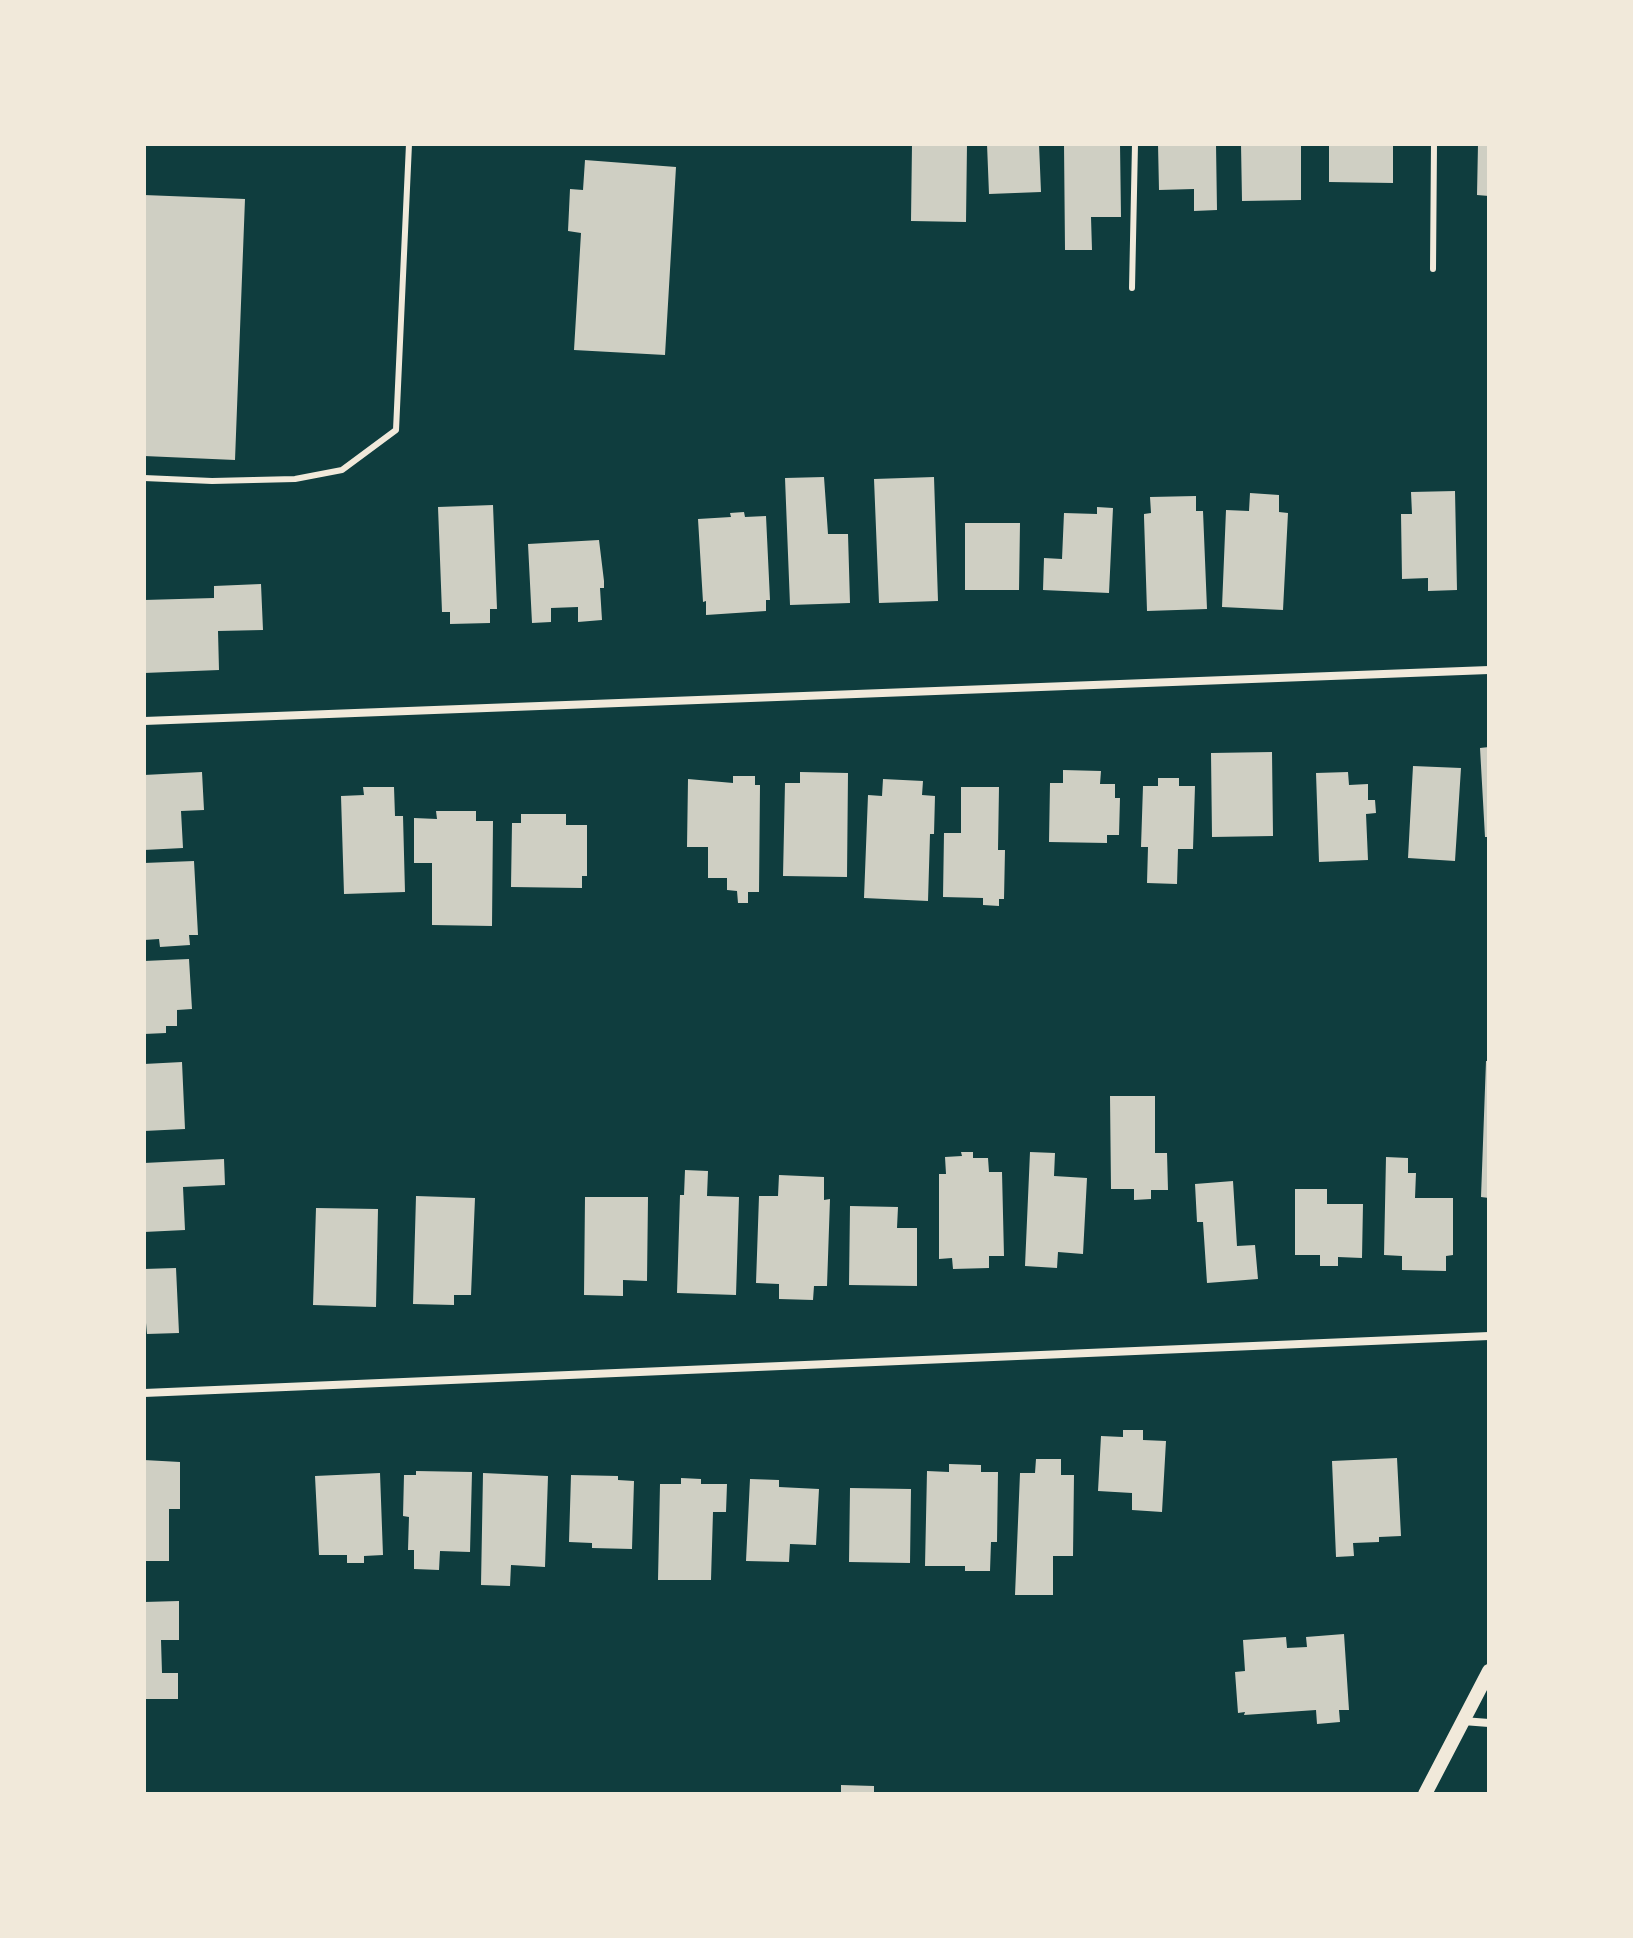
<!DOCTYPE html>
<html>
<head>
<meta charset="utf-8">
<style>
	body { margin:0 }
	#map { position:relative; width:1633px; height:1938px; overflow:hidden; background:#0f3d3e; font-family:"PT Sans",sans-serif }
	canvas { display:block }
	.frame { position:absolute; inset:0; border:146px solid #f1e9da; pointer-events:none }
</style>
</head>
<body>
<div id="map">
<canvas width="1633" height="1938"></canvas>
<div class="frame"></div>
</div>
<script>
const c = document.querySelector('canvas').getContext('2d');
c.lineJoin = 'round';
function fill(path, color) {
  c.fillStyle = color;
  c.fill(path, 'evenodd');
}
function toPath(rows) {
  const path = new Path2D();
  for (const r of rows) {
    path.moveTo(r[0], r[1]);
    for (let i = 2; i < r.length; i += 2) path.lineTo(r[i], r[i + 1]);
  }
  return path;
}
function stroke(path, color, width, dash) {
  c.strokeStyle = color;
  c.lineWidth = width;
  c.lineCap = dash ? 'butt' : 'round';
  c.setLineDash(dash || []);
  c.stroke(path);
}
fill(toPath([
	[912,144,967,144,966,222,911,221],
	[987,144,1039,144,1041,192,989,194],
	[1064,144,1120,144,1121,217,1091,217,1092,250,1065,250],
	[1158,144,1216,144,1217,210,1194,211,1194,189,1159,190],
	[1241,144,1301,144,1301,200,1242,201],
	[1329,144,1393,144,1393,183,1329,182],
	[1478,144,1489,144,1489,196,1477,195],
	[585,160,676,167,665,355,574,350,581,233,568,231,570,189,583,190],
	[144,195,245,199,235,460,144,456],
	[824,477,828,534,848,534,850,603,790,605,785,478],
	[934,477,938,601,879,603,874,479],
	[1455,491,1457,590,1428,591,1428,578,1402,579,1401,514,1412,514,1411,492],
	[1250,493,1279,495,1279,512,1288,513,1283,610,1222,607,1226,510,1249,511],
	[1196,496,1196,511,1203,511,1207,609,1147,611,1144,517,1144,514,1151,513,1150,497],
	[493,505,497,609,490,609,490,623,450,624,450,612,442,612,438,507],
	[1097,507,1113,508,1109,593,1043,590,1044,558,1062,559,1064,513,1097,514],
	[744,512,745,517,766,516,770,600,766,600,766,611,706,615,706,601,703,602,698,519,731,517,730,513],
	[965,523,1020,523,1019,590,965,590],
	[599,540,604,581,604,588,600,588,602,620,578,622,578,607,551,608,551,622,532,623,528,544],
	[261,584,263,630,218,631,219,670,144,673,144,600,214,598,214,586],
	[1489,747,1489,837,1485,837,1480,748],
	[1272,752,1273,836,1212,837,1211,753],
	[1413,766,1461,768,1455,861,1408,858],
	[1063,770,1101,771,1100,784,1115,784,1115,798,1120,798,1119,835,1107,835,1107,843,1049,842,1050,783,1063,783],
	[202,772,204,810,181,811,183,848,144,850,144,775],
	[800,772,848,773,847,877,783,876,785,783,800,783],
	[1348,772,1349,785,1368,784,1368,800,1375,800,1376,813,1366,814,1368,860,1319,862,1316,773],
	[733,776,755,776,755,785,760,785,759,892,748,892,748,903,738,903,737,891,727,890,727,878,708,878,708,847,687,847,688,779,733,783],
	[1158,778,1179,778,1179,786,1195,786,1193,849,1178,849,1177,884,1147,883,1148,847,1141,847,1143,786,1158,786],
	[883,779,923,781,922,795,935,796,934,834,930,834,928,901,864,898,868,795,882,796],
	[363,787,394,787,395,816,403,816,405,892,344,894,341,796,364,795],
	[961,787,999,787,998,850,1005,850,1004,899,999,899,999,906,983,905,983,898,943,897,944,833,961,833],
	[436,811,476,811,476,821,493,821,492,926,432,925,432,863,414,863,414,818,437,819],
	[521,814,566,814,566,825,587,825,587,876,582,876,582,888,511,887,512,823,521,823],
	[194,861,198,935,189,935,190,945,160,947,159,939,144,940,144,863],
	[189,959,192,1009,177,1010,177,1026,166,1026,166,1033,144,1034,144,961],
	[1486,1061,1489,1061,1489,1198,1481,1197],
	[182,1062,185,1129,144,1131,144,1064],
	[1110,1096,1155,1096,1155,1153,1167,1153,1168,1190,1151,1190,1151,1199,1134,1200,1134,1189,1111,1189],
	[961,1152,973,1152,973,1158,988,1158,989,1172,1002,1172,1004,1256,989,1256,989,1268,953,1269,952,1258,939,1259,939,1174,946,1174,945,1157,962,1156],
	[1030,1152,1055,1153,1054,1176,1087,1178,1083,1254,1058,1252,1057,1268,1025,1266],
	[1386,1157,1408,1158,1408,1173,1416,1173,1415,1198,1453,1198,1453,1255,1446,1256,1446,1271,1402,1270,1402,1256,1384,1255],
	[224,1159,225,1185,183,1187,185,1230,144,1232,144,1163],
	[685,1170,708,1171,707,1196,739,1197,736,1295,677,1293,680,1195,684,1195],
	[779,1175,824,1177,824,1200,830,1199,827,1286,814,1286,813,1300,779,1299,779,1284,756,1283,759,1196,778,1196],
	[1233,1181,1237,1246,1255,1245,1258,1279,1207,1283,1203,1222,1197,1222,1195,1184],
	[1295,1189,1327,1189,1327,1204,1363,1204,1362,1258,1338,1257,1338,1266,1320,1266,1320,1255,1295,1255],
	[416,1196,475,1198,471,1295,454,1295,454,1305,413,1304],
	[585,1197,648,1197,647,1281,623,1280,623,1296,584,1295],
	[850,1206,898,1207,897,1228,917,1228,917,1286,849,1285],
	[316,1208,378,1209,376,1307,313,1305],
	[176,1268,179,1333,147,1334,146,1323,144,1323,144,1269],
	[1123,1430,1143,1430,1143,1440,1166,1441,1162,1512,1132,1510,1132,1493,1098,1491,1101,1436,1123,1437],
	[1397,1458,1401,1536,1379,1537,1379,1542,1353,1543,1354,1556,1336,1557,1332,1461],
	[1036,1459,1061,1459,1061,1475,1074,1475,1073,1556,1053,1556,1053,1595,1015,1595,1020,1473,1035,1473],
	[144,1460,180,1462,180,1509,169,1509,169,1561,144,1561],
	[949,1464,981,1465,981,1472,998,1472,997,1542,991,1542,990,1571,965,1571,965,1566,925,1566,927,1471,949,1472],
	[416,1471,472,1472,470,1552,440,1551,439,1570,414,1569,414,1550,408,1550,409,1517,403,1516,404,1475,416,1475],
	[380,1473,383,1555,364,1556,364,1563,347,1563,347,1555,319,1555,315,1476],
	[483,1473,548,1476,545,1567,511,1565,510,1586,481,1585],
	[571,1475,618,1476,618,1480,634,1481,632,1549,592,1548,592,1543,569,1542],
	[681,1478,701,1479,701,1484,727,1484,726,1512,713,1512,711,1580,658,1580,660,1484,681,1484],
	[750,1479,779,1480,779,1487,819,1489,816,1545,790,1544,789,1562,746,1561],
	[850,1488,911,1489,910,1563,849,1562],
	[179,1601,179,1640,161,1640,162,1673,178,1673,178,1699,144,1699,144,1602],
	[1344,1634,1349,1710,1339,1710,1340,1722,1317,1724,1316,1710,1244,1715,1245,1712,1238,1713,1235,1672,1245,1671,1243,1640,1286,1637,1287,1648,1307,1647,1306,1637],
	[841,1785,874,1786,874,1794,841,1794]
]), '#cfcfc3');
stroke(toPath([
	[1433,269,1434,144],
	[1132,288,1135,144],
	[144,478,212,481,295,479,342,470,396,430,409,144]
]), '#f1e9da', 6);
stroke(toPath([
	[144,721,1489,670],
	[144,1393,1489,1336],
	[1463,1721,1489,1723]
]), '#f1e9da', 8);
stroke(toPath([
	[1425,1794,1489,1671]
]), '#f1e9da', 14);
</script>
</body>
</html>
